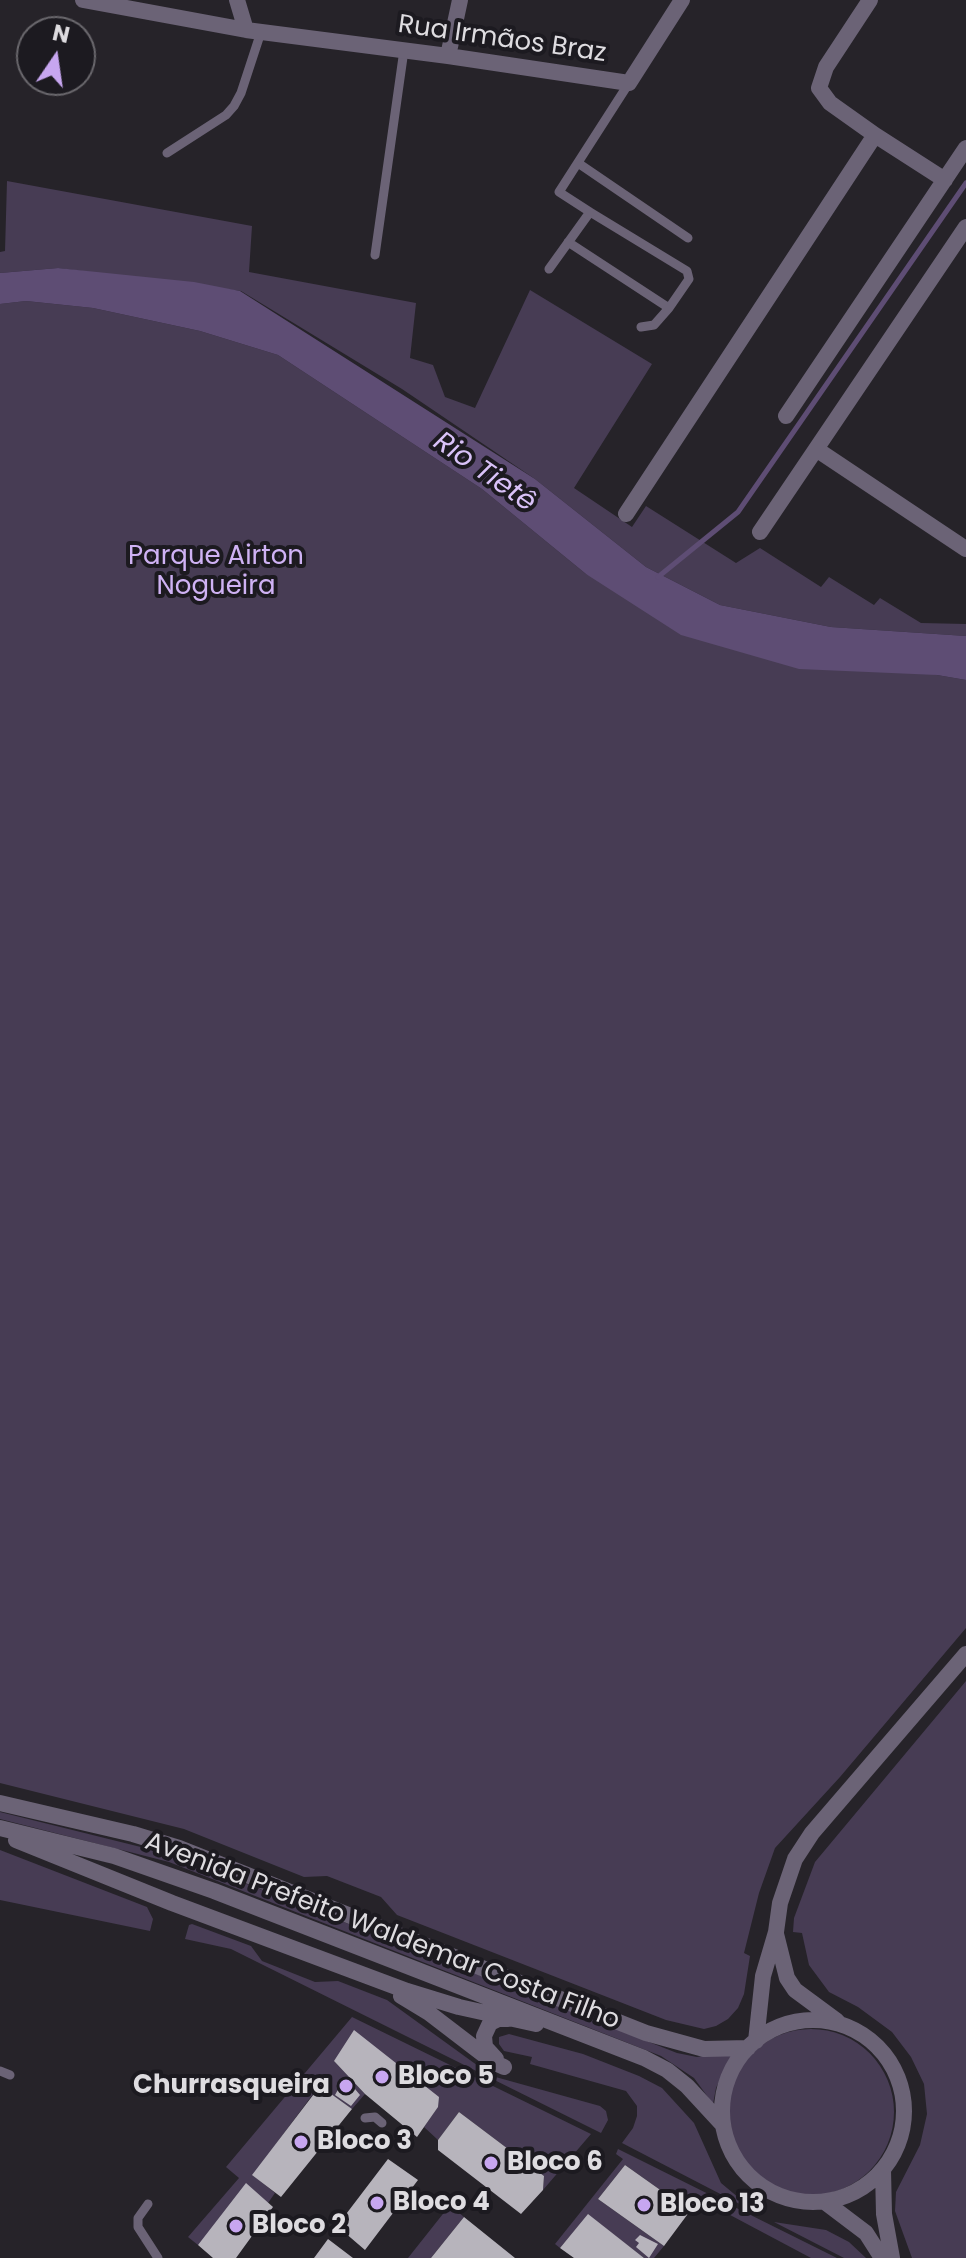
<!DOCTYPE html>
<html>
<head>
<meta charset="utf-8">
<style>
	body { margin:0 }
	#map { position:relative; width:966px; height:2258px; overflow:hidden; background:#262329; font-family:Poppins,sans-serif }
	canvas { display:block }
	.north { position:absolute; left:16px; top:16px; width:80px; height:80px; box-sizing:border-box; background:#1c1a20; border:2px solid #6a686d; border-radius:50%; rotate:13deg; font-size:22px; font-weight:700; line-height:32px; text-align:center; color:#dedce0 }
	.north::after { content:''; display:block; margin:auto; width:28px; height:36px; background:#c7a6f0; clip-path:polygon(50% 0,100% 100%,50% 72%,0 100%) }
</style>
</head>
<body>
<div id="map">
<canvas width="966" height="2258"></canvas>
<div class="north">N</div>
</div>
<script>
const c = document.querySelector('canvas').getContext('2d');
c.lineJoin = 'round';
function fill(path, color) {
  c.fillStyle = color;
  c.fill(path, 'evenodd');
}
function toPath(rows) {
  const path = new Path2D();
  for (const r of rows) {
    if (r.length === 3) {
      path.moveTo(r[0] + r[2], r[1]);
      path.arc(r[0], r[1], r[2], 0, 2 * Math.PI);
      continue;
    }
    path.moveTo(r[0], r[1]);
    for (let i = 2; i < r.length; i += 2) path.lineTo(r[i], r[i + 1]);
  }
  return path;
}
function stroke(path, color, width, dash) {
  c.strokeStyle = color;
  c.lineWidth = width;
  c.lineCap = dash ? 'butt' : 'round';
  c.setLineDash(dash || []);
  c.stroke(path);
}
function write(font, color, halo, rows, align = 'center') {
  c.font = font + ' Poppins,sans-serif';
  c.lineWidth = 8;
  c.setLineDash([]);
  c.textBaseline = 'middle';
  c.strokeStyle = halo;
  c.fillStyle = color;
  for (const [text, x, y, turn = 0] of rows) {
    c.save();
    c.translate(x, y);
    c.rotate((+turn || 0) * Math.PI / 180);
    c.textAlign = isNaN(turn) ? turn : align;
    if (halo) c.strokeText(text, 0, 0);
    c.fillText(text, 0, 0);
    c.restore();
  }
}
fill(toPath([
	[7,181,252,226,249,272,416,303,410,358,433,365,445,397,475,408,530,290,652,364,574,488,632,527,646,506,736,563,760,548,821,587,829,577,874,605,880,598,921,623,966,624,966,636,831,627,720,605,646,567,535,479,402,389,241,291,58,268,0,273,0,252,5,251],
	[26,301,93,308,200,331,278,355,482,489,586,574,937,675,966,680,966,1628,840,1777,775,1848,759,1893,744,1953,750,1956,744,1994,738,2008,728,2019,716,2026,704,2029,666,2020,397,1915,381,1897,327,1876,304,1877,184,1829,0,1783,0,304],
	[966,1681,966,2258,912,2258,895,2211,896,2192,920,2145,927,2114,924,2084,911,2057,892,2032,858,2007,829,1992,809,1965,802,1933,793,1932,794,1918,815,1862],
	[0,1812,173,1855,677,2053,697,2057,733,2051,716,2088,713,2104,694,2078,661,2056,169,1862,0,1819],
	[0,1850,147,1907,153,1919,150,1931,0,1900],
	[192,1924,251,1946,262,1961,315,1982,338,1981,387,2000,492,2076,600,2106,606,2111,608,2120,601,2133,231,1949,185,1939,189,1925],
	[352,2017,591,2134,543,2190,544,2176,459,2112,438,2140,424,2127,437,2108,334,2061,365,2094,352,2109,319,2086,253,2175,275,2193,268,2203,198,2245,188,2237,239,2178,226,2167],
	[811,2112,83],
	[509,2034,583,2054,639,2076,662,2088,694,2123,721,2183,757,2213,622,2143,633,2128,637,2116,637,2106,626,2091,530,2064,532,2057,504,2051,499,2044,499,2037],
	[618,2149,837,2258,811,2258,700,2199,690,2211,625,2165,598,2199,664,2246,654,2258,644,2258,588,2215,560,2248,555,2244,623,2159,616,2154],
	[450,2205,464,2217,431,2258,408,2258],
	[774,2222,826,2230,849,2242,866,2258,844,2258]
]), '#473c54');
fill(toPath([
	[58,268,194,282,240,291,535,479,646,567,720,605,831,627,966,636,966,680,937,675,799,669,681,635,586,574,482,489,278,355,200,331,93,308,26,301,0,304,0,273]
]), '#5e4d74');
stroke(toPath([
	[658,577,738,512,966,183]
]), '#5e4d74', 5);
fill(toPath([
	[354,2030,439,2097,438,2107,417,2137,365,2094,334,2061],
	[345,2077,360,2095,351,2106,335,2095],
	[320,2086,352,2109,281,2197,252,2175],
	[459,2112,544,2176,543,2190,521,2214,438,2150,438,2140],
	[388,2159,418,2180,365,2250,337,2226],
	[625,2165,690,2211,664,2246,598,2199],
	[246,2183,273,2207,236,2258,213,2258,198,2245],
	[588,2214,644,2258,574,2258,560,2248],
	[464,2217,515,2258,431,2258],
	[640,2235,658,2244,649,2258,636,2247,639,2243,635,2240],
	[328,2239,353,2258,314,2258]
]), '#b7b4bc');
stroke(toPath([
	[167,153,226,115,234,106,241,93,261,32],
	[578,163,688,238],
	[590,212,559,192,629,83],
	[568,242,669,308],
	[375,255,404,50],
	[549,269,590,212,687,271,689,279,669,308,654,325,641,327],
	[0,2071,10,2075],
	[365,2118,375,2117,382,2123],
	[148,2204,138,2218,138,2227,158,2258]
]), '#6b6376', 9);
stroke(toPath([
	[83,0,246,30,448,56,629,83,682,0],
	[237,0,246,30],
	[870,0,826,67,819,88,830,103,875,135,945,180],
	[448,56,460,0],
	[786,416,966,148],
	[816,449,966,549],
	[626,514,875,135],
	[760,532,966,227],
	[0,1803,133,1834,179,1848,646,2033,704,2049,748,2048],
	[0,1828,114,1856,214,1891,644,2058,667,2070,687,2086,723,2125],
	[16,1840,172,1903,407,1991,459,2007,536,2024],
	[776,1934,787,1978,795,1990,837,2021],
	[401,1996,429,2013,493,2062,504,2067],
	[813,2111,91],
	[756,2041,763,1976,776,1932,780,1903,795,1859,812,1833,966,1654],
	[496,2059,485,2047,484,2036,490,2023,498,2019,508,2019],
	[883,2170,884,2214,892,2258],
	[825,2202,866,2233,882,2258]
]), '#6b6376', 16);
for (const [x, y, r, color] of [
	[382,2077,8,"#c7a6f0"],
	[346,2086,8,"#c7a6f0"],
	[301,2142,8,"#c7a6f0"],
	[491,2163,8,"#c7a6f0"],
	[377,2203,8,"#c7a6f0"],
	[644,2205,8,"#c7a6f0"],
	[236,2226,8,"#c7a6f0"]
]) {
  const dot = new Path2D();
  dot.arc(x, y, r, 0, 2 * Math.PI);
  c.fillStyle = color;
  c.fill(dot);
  stroke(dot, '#1c1a20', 3);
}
write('26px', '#dedce0', '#1c1a20', [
	["Rua Irmãos Braz",502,40,8],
	["Avenida Prefeito Waldemar Costa Filho",382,1932,21]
]);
write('26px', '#cfb2f4', '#1c1a20', [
	["Parque Airton",216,557],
	["Nogueira",216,587]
]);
write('bold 26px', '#dedce0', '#1c1a20', [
	["Bloco 5",398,2077],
	["Churrasqueira",330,2086,"right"],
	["Bloco 3",317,2142],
	["Bloco 6",507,2163],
	["Bloco 4",393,2203],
	["Bloco 13",660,2205],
	["Bloco 2",252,2226]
], 'left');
write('italic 28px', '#d9c2f8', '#1c1a20', [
	["Rio Tietê",484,473,35]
]);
</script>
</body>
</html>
